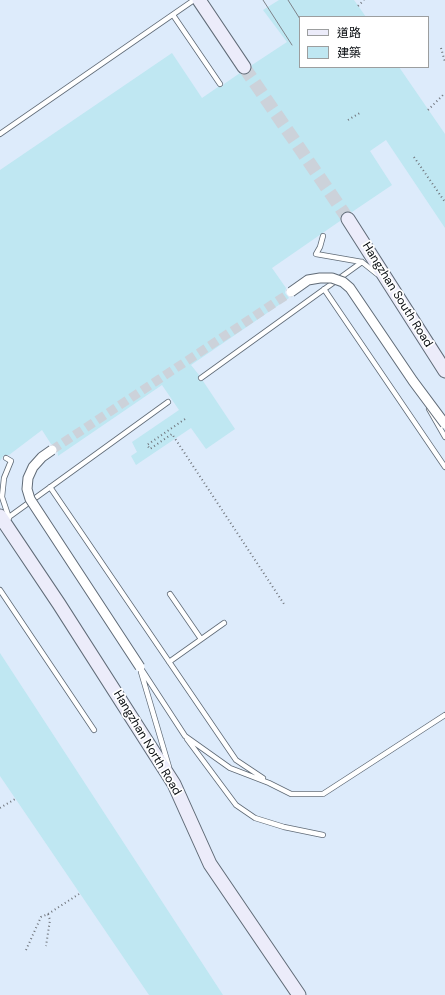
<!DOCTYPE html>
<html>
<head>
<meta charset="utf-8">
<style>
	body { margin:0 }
	#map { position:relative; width:445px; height:995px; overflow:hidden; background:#eef5fe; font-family:"DM Sans","Noto Sans TC",sans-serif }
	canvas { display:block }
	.legend { position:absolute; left:299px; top:16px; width:130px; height:52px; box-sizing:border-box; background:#fff; border:1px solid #9c9e9f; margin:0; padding:5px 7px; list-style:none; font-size:12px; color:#080c10 }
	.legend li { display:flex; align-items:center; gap:8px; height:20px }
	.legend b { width:20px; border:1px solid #9c9e9f }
</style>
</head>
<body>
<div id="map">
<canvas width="445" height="995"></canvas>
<ul class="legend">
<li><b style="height:5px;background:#ececfa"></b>道路</li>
<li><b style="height:11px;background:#bfe7f2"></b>建築</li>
</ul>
</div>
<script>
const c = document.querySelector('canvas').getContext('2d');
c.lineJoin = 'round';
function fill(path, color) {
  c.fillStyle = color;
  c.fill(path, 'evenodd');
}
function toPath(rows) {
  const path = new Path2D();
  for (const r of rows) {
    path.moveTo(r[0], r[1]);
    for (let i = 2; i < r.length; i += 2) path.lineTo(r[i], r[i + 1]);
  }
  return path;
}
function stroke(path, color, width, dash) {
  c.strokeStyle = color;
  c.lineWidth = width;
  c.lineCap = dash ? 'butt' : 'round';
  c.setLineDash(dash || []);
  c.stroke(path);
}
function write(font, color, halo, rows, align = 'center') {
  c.font = font + ' "DM Sans",sans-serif';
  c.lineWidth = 3.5;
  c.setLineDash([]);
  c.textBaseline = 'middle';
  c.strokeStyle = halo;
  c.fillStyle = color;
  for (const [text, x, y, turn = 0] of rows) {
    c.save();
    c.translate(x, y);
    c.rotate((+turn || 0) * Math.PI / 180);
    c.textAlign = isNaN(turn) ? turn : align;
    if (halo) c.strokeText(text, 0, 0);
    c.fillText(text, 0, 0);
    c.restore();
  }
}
fill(toPath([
	[0,0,445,0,445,995,0,995],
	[300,17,428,17,428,67,300,67]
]), '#ddebfb');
fill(toPath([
	[279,0,354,0,366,17,300,17,300,67,399,67,445,134,445,228,386,140,370,151,392,185,352,212,348,211,343,213,341,216,340,221,272,268,286,288,285,293,289,298,191,365,199,375,198,380,203,381,235,429,206,449,191,428,136,465,131,456,137,452,132,442,179,410,162,385,58,456,57,447,51,444,42,430,9,455,4,455,0,461,0,170,172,53,202,98,218,87,222,87,224,84,240,73,248,74,251,70,252,65,287,42,263,10],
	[0,653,191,946,223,995,149,995,0,776]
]), '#bfe7f2');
stroke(toPath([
	[52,450,291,292]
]), '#ccd2da', 9, [9, 4.5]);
stroke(toPath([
	[244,67,348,219]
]), '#ccd2da', 13, [13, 6]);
const lane = toPath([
	[173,15,220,84],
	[0,134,194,0],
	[323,236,320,247,316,254,362,262,377,274],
	[324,289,445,467],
	[201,378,362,262],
	[429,409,445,437],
	[6,458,11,461,4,478,2,497,9,518],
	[50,487,236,760,263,778],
	[9,517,168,402],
	[0,590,94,730],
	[170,594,201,639],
	[169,662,224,623],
	[140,667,185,736,230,768,269,783,291,794,323,794,445,715],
	[141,672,169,767],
	[187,739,236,805,255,818,284,827,323,835]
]);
const secondary = toPath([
	[199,0,244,67],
	[348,219,445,371],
	[0,516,59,604,174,784,210,864,299,995]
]);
stroke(lane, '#606b77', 6);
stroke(secondary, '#606b77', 15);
stroke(toPath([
	[358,6,364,0],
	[441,48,445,62],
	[428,110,445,93],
	[348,120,360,113],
	[414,157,445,202],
	[185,419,147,445,150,449,172,434,284,604],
	[0,808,15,799],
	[48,914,79,894],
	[26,950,41,917,48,914,50,920,46,946]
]), '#70757c', 2, [1, 3]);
stroke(lane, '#fff', 4.5);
stroke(secondary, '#ececfa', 13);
stroke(toPath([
	[263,0,292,45],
	[288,0,300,19]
]), '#7d8289', 1);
const streetBridge = toPath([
	[291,292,308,280,320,278,332,278,343,282,350,288,413,381,445,424],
	[52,450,42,457,33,467,28,478,27,489,30,499,140,667]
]);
stroke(streetBridge, '#606b77', 11, []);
stroke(streetBridge, '#fff', 9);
write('12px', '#080c10', '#fff', [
	["Hangzhan South Road",397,295,58],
	["Hangzhan North Road",147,743,59]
]);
</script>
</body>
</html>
